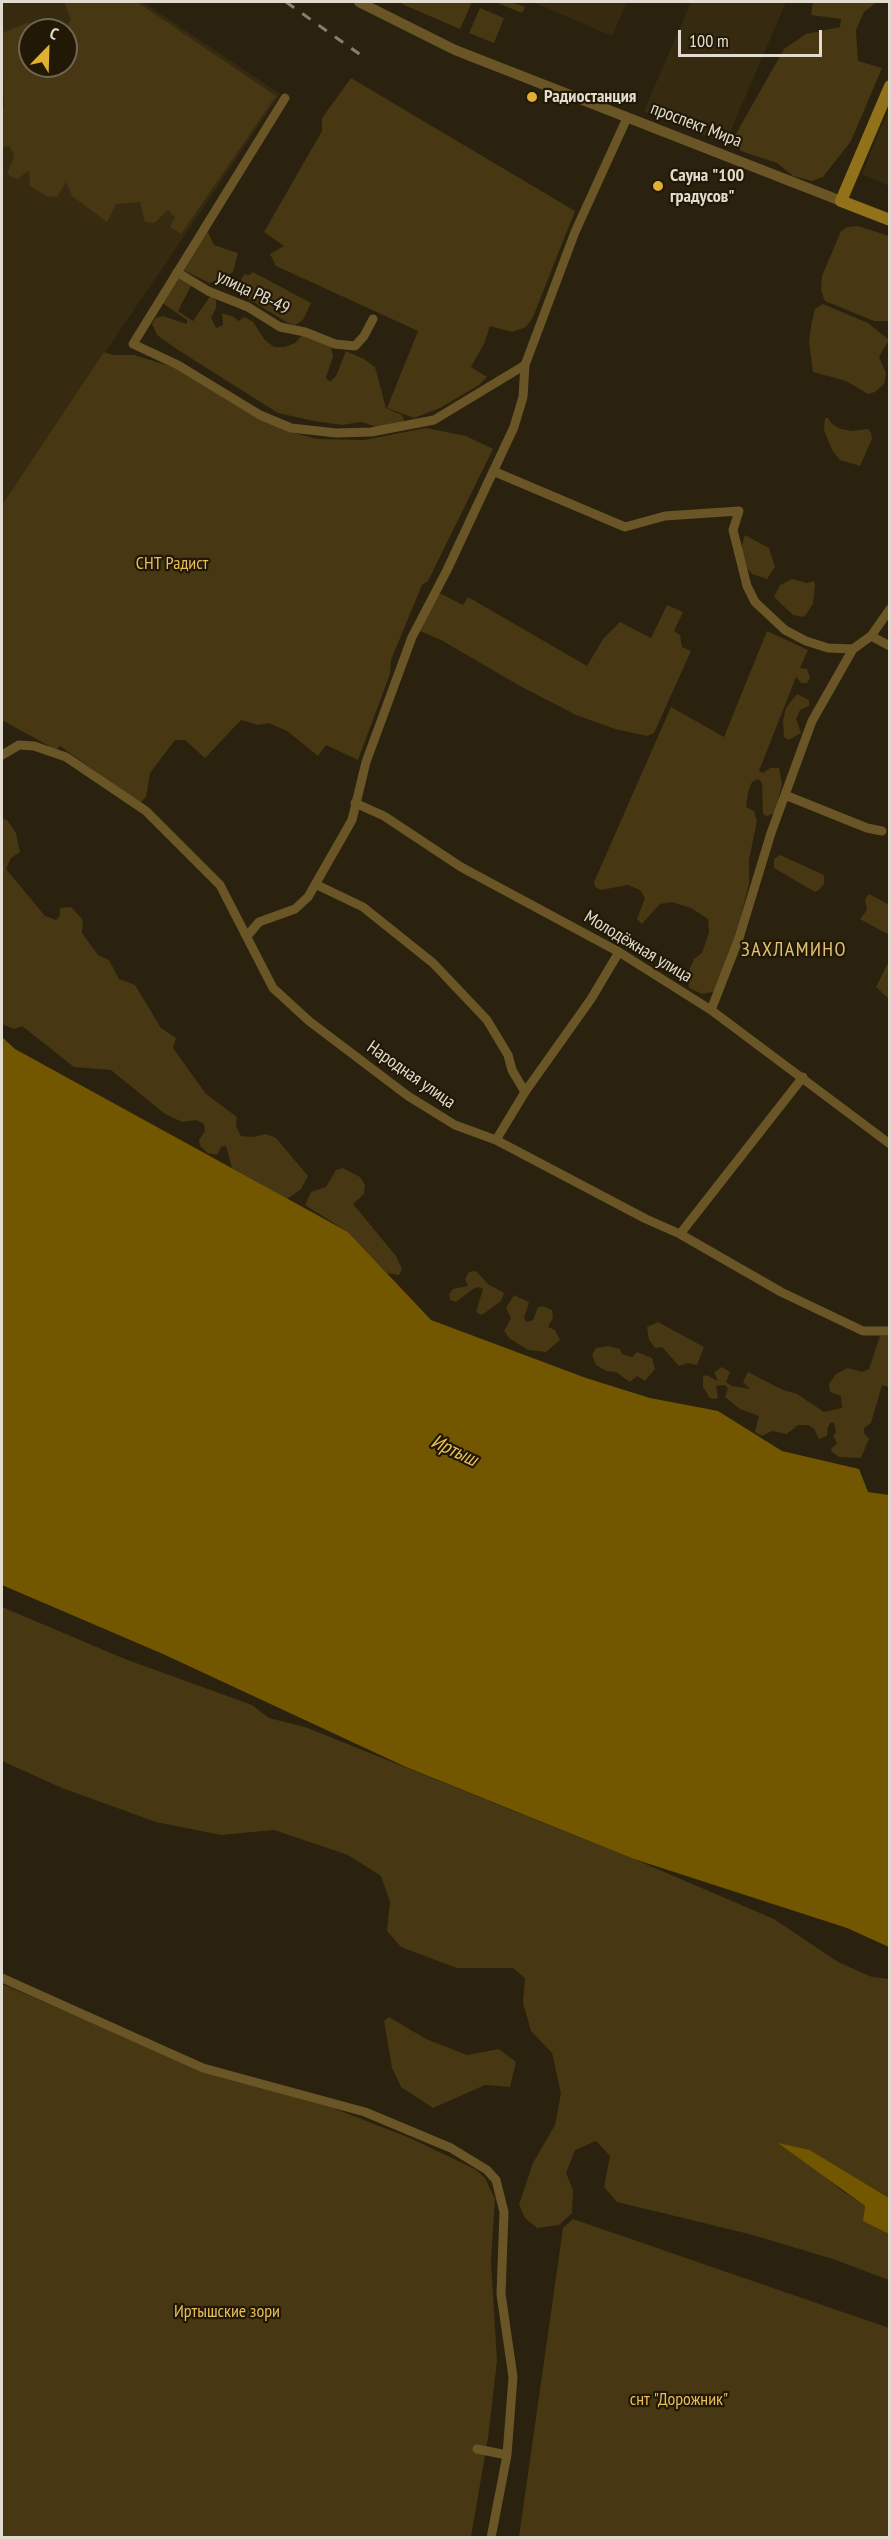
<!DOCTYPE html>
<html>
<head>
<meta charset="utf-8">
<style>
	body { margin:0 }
	#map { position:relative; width:891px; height:2539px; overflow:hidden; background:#2a220e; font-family:"PT Sans Narrow",sans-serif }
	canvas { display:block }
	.frame { position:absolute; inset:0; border:3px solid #e1dccf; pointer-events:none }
	.north { position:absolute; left:18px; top:18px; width:60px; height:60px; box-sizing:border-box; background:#211805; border:2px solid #6e6656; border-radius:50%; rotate:23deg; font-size:16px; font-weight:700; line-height:24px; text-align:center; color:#e1dccf }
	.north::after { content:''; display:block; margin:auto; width:21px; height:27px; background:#e0b034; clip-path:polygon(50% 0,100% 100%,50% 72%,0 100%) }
	.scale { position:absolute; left:678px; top:30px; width:144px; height:27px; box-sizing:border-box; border:3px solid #e1dccf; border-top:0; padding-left:8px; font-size:18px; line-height:21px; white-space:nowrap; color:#e1dccf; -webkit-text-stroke:4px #211805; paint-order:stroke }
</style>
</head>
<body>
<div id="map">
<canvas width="891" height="2539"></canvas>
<div class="frame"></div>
<div class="north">С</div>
<div class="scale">100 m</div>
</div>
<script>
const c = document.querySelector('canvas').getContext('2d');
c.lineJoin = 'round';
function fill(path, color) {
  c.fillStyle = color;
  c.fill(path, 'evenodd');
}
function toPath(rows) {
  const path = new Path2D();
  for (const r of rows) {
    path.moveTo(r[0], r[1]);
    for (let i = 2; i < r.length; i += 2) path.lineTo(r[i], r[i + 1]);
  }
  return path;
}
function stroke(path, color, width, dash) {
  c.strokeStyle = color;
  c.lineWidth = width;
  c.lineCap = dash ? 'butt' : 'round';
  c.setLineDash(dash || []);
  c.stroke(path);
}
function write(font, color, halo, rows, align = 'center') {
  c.font = font + ' "PT Sans Narrow",sans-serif';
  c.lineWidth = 4.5;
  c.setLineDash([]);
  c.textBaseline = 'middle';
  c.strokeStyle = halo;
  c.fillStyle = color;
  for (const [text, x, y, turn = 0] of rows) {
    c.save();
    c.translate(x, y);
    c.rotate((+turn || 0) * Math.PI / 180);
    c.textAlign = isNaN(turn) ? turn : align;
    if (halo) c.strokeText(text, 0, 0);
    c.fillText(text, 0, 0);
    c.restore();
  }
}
fill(toPath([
	[2,2,143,2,280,94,2,505],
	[30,30,66,30,66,66,30,66],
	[533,2,627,2,612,36],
	[691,2,786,2,725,144,644,111],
	[889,108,889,186,862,174]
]), '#362b10');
fill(toPath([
	[64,2,137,2,276,96,181,234,170,227,175,217,168,210,154,223,145,222,140,202,116,204,107,222,72,196,66,182,57,197,46,196,30,186,29,171,17,179,7,174,14,157,10,146,2,147,2,108,4,109,2,33,27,23,63,30,30,30,30,66,66,66,65,30,71,19],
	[402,2,472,2,460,29,402,4],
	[495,2,512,2,525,7,522,13],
	[813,2,877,2,864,12,856,30,858,61,882,68,851,141,823,177,812,181,793,176,777,163,741,151,733,139,784,49,806,34,840,27,841,19,811,15],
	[480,8,504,18,494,43,469,33],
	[351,78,575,211,533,317,526,327,512,332,490,326,484,344,471,367,487,377,479,385,440,408,414,418,387,408,418,331,276,266,270,254,284,246,264,232,322,131,322,118],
	[858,226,889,236,889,321,874,321,825,301,821,291,822,276,841,231,847,227],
	[207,230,214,245,238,253,233,272,218,281,210,283,183,270],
	[253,272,311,303,303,320,295,325,288,323,247,298,241,289,240,282,244,274,249,275],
	[178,276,191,286,178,311,193,321,211,295,216,300,216,308,211,318,216,328,223,325,222,313,234,317,238,321,245,317,253,322,265,340,274,347,285,347,295,343,303,334,331,347,333,356,326,378,330,382,336,376,346,351,364,359,375,367,386,408,402,415,404,420,399,424,380,428,361,422,342,425,314,421,278,413,178,350,157,335,152,324,155,318,163,316,187,324,187,320,161,302],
	[823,304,868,323,889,340,879,357,886,373,884,384,875,392,868,394,846,381,813,372,809,342,811,326,815,309],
	[104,352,113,355,134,355,176,368,291,432,317,439,364,440,426,428,466,436,493,449,428,581,422,585,391,660,390,674,358,760,326,745,318,756,287,731,269,723,258,725,241,720,205,758,185,740,175,740,150,773,146,797,140,803,60,746,56,750,2,720,2,505],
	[825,418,828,418,832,424,841,429,852,431,868,429,871,433,872,439,860,466,840,460,832,450,824,430],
	[745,535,769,548,775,567,767,579,752,574,747,568,741,548],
	[792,579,807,583,814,581,815,585,813,604,804,617,793,615,774,597,780,585],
	[439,593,463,605,468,597,587,666,603,639,620,622,651,638,667,605,683,612,674,631,680,635,682,647,691,651,654,733,647,736,615,729,576,715,520,686,441,640,420,631],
	[767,631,808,650,800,668,807,669,810,678,807,683,801,683,796,677,759,771,763,773,770,768,779,768,782,784,775,813,767,816,763,814,762,783,758,779,752,782,748,792,746,807,754,811,757,821,749,860,749,884,736,936,713,992,702,994,689,988,687,975,694,959,702,953,709,932,708,919,691,908,672,902,660,904,642,924,637,919,645,898,640,890,628,885,601,890,595,887,594,882,671,707,724,737],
	[797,694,809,700,809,706,800,710,796,719,801,733,789,740,784,737,783,720,786,708],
	[2,819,7,820,16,833,20,852,11,858,6,869,45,916,56,920,60,916,60,908,71,907,83,920,82,933,98,955,109,960,119,979,135,985,161,1028,176,1038,173,1048,206,1094,237,1117,236,1126,241,1136,253,1137,266,1134,276,1138,308,1176,301,1189,287,1199,232,1168,226,1146,221,1147,217,1155,208,1153,200,1146,199,1140,205,1131,204,1124,196,1120,182,1122,165,1114,111,1070,74,1067,22,1026,14,1029,2,1024],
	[780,855,824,875,824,884,819,890,815,892,774,868,774,859],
	[869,894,888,904,889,902,889,935,860,919,867,910,865,899],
	[889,961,889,999,876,987],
	[343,1168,360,1177,365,1185,364,1194,353,1204,396,1256,402,1269,399,1275,387,1273,348,1232,305,1205,311,1192,326,1187,336,1170],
	[476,1271,488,1284,504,1293,501,1301,482,1315,476,1312,483,1289,479,1287,473,1289,456,1302,450,1300,449,1294,453,1289,468,1286,465,1279,469,1272],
	[514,1295,529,1302,524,1318,527,1322,533,1320,538,1307,543,1306,552,1310,553,1318,548,1327,555,1330,560,1340,546,1352,528,1350,509,1338,504,1331,511,1318,506,1308],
	[658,1322,704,1347,697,1365,688,1363,679,1366,662,1347,655,1348,649,1340,647,1327],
	[889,1335,889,1387,882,1385,871,1423,864,1428,864,1433,869,1439,861,1458,839,1457,832,1452,831,1449,837,1443,833,1436,836,1432,834,1423,831,1422,828,1427,827,1436,819,1439,814,1429,808,1425,798,1425,787,1434,772,1431,762,1436,755,1432,759,1416,740,1409,725,1397,728,1388,725,1385,716,1386,718,1397,716,1399,710,1398,703,1387,703,1377,706,1375,718,1381,714,1372,722,1367,730,1372,726,1382,732,1386,750,1389,743,1382,748,1372,783,1390,797,1394,824,1412,842,1408,841,1396,830,1392,829,1384,836,1374,848,1368,862,1372,869,1369,880,1336],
	[608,1346,620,1349,622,1354,632,1357,637,1352,652,1358,655,1369,645,1381,637,1376,630,1382,616,1372,606,1371,596,1365,592,1355,596,1348],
	[2,1607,125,1659,252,1705,269,1718,305,1727,634,1859,774,1919,838,1962,872,1977,889,1979,889,2198,810,2150,814,2167,841,2190,865,2206,864,2221,889,2234,889,2280,833,2259,749,2234,617,2202,604,2187,610,2156,596,2141,575,2150,566,2173,573,2190,572,2213,559,2225,537,2228,525,2218,519,2205,533,2163,555,2125,561,2093,552,2053,531,2031,523,2003,525,1978,513,1968,457,1968,401,1947,387,1931,390,1902,381,1876,348,1855,274,1830,221,1835,156,1822,62,1788,2,1761],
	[2,1984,213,2074,333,2108,410,2138,475,2169,485,2178,495,2199,491,2261,497,2361,488,2438,471,2537,2,2537],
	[389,2017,426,2039,467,2055,499,2049,516,2062,510,2087,485,2085,433,2108,401,2087,392,2068,384,2021],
	[573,2219,889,2328,889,2537,519,2537,563,2228]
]), '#473712');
fill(toPath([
	[2,1037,15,1049,348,1232,431,1320,586,1378,650,1398,718,1411,782,1451,859,1469,868,1492,889,1495,889,1947,847,1928,634,1859,406,1767,163,1654,2,1585],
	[778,2143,810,2150,889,2198,889,2234,863,2221,865,2206]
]), '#735600');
stroke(toPath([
	[285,98,133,344,178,365,260,415,291,428,336,433,371,432,434,420,525,365],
	[177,272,208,291,248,307,280,327,305,332,335,344,355,346,364,336,373,319],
	[493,471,625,527,665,516,739,511,733,530,747,586,755,602,785,630,806,641,828,648,853,649],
	[871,636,890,646],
	[2,755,19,745,34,746,66,757,146,811,220,885,273,988,309,1021,408,1096,455,1125,496,1140,646,1219,680,1234,781,1292,863,1331,890,1331],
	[785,795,867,828,882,831],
	[355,803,384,816,461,867,619,952,711,1010,890,1144],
	[317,885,363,907,433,963,487,1020,508,1055,512,1070,525,1092],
	[248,935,259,922,295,909,308,897,352,820,366,762,412,637,447,570,514,427,523,397,525,365,575,232,627,118],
	[711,1010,739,938,771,833,812,721,853,649,871,636,890,609],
	[496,1140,525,1092,591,999,619,952],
	[680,1234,803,1077],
	[2,1978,203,2068,365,2112,451,2148,487,2170,496,2180,504,2212,501,2294,513,2377,507,2455,491,2538],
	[477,2449,507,2455]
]), '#6a5526', 9);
stroke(toPath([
	[359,2,455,50,841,201]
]), '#6a5526', 10);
stroke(toPath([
	[890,86,841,201,890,220]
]), '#92711b', 12);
stroke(toPath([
	[286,2,365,58]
]), '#86806f', 3, [10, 10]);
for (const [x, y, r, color] of [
	[532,97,6,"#e0b034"],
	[658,186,6,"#e0b034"]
]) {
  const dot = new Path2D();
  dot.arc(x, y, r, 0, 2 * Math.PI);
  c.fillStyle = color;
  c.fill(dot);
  stroke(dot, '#211805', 2);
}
write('bold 18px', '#e1dccf', '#211805', [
	["Радиостанция",544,97],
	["Сауна \"100",670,176],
	["градусов\"",670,197]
], 'left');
write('18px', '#e1dccf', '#211805', [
	["проспект Мира",696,125,21],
	["улица РВ-49",253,293,26],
	["Молодёжная улица",638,947,31],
	["Народная улица",411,1075,35]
]);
write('18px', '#e8be5a', '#211805', [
	["СНТ Радист",172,564],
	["Иртышские зори",227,2312],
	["снт \"Дорожник\"",679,2400]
]);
c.letterSpacing = '1.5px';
write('20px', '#e2c177', '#211805', [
	["ЗАХЛАМИНО",794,950]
]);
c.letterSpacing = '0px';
write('italic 20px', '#ecc15e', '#211805', [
	["Иртыш",454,1451,25]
]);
</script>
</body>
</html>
